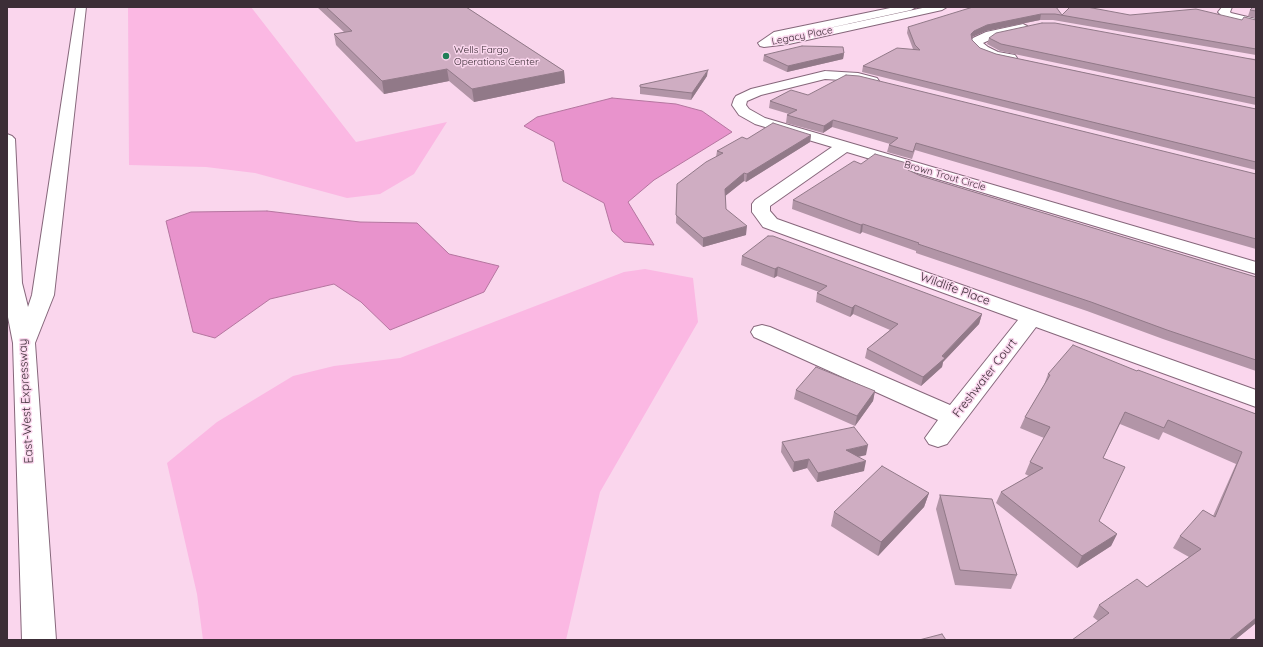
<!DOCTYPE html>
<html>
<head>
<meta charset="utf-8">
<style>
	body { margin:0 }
	#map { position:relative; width:1263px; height:647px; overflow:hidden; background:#fad6ed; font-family:Quicksand,sans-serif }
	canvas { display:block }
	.frame { position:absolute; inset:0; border:8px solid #3c2e37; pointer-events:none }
</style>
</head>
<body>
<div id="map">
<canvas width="1263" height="647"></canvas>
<div class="frame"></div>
</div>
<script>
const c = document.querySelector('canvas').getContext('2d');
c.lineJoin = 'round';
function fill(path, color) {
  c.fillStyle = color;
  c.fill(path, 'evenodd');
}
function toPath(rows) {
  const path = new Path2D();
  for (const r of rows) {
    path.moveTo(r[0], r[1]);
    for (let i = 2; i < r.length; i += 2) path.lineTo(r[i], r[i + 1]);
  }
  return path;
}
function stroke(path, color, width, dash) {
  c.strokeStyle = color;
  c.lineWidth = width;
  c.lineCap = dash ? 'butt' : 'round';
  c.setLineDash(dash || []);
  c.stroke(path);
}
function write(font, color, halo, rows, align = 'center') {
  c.font = font + ' Quicksand,sans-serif';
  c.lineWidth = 3;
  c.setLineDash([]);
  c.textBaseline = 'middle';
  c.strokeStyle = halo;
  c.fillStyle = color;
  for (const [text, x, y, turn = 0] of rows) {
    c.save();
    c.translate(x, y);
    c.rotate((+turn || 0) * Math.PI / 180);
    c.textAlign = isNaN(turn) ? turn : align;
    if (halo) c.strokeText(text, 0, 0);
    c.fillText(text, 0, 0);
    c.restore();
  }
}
fill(toPath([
	[128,7,251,7,356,142,447,122,414,174,380,194,347,198,255,173,206,167,129,165],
	[645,269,693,278,698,322,600,492,566,640,203,640,197,594,167,463,217,422,293,376,334,366,400,358,624,272]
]), '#fbb8e3');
const water = toPath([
	[612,98,676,104,702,111,732,132,654,180,628,202,654,245,624,242,612,231,604,203,563,181,554,142,524,126,537,117,612,98],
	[267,211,360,222,417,223,449,254,499,266,484,292,390,330,361,302,334,284,270,299,215,338,193,332,166,221,191,212,267,211]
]);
fill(water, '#e893cc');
stroke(water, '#b4759f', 1);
const minor = toPath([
	[895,7,916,7,911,10,788,37,927,7,947,7,942,10,789,44,764,47,760,46,758,43,774,32,895,7],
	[1222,7,1232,7,1230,12,1231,13,1256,19,1256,25,1223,17,1218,12,1222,7],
	[1023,24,1027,26,1029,28,1027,30,994,38,983,43,988,47,998,52,1015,55,1017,58,1015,61,1011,62,991,58,980,53,972,45,971,41,973,38,986,32,1023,24],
	[825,71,858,73,877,78,879,81,877,84,872,85,857,81,825,79,761,95,747,101,746,105,749,109,765,118,1256,262,1256,274,847,152,770,206,770,211,777,219,1256,390,1256,407,1036,327,947,444,938,447,929,444,925,438,938,420,754,337,751,332,754,327,762,325,770,327,950,405,1018,320,763,227,755,216,752,212,752,204,755,200,832,147,755,124,739,115,732,105,734,99,736,96,751,89,825,71]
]);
const highway = toPath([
	[76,7,86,7,54,295,35,343,56,640,22,640,13,343,7,312,7,134,12,136,15,139,22,283,28,307,32,295,76,7]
]);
stroke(minor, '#86677b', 2);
stroke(highway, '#86677b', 2);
fill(minor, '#fff');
fill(highway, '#fff');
fill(toPath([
	[317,7,466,7,564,71,565,83,474,102,449,81,384,94,336,45,334,34,344,32],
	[1056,7,1062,15,1130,15,1242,20,1256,20,1256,55,1053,20,1040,20,986,31,972,37,972,40,980,48,996,54,1256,109,1256,170,862,72,863,66,913,49,907,33,908,27],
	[1256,7,1256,18,1248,16,1250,10],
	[989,38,1256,59,1256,105,1000,51,987,44],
	[844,53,843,59,787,72,763,61,764,55],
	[707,76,691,100,640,94,640,85],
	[808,95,1256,174,1256,249,1123,211,915,150,912,159,887,152,889,145,890,144,832,127,823,133,786,123,787,115,789,114,769,108,770,101],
	[811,135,810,142,746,182,744,181,725,196,726,209,746,235,703,247,676,223,677,184,716,157,717,151,747,139],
	[861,164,908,171,921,176,1256,277,1256,371,1163,339,1087,311,916,253,916,251,862,232,860,234,792,209,793,200],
	[742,256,982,314,979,324,943,362,942,367,921,386,865,358,867,349,890,330,853,314,850,317,816,302,817,293,819,292,777,276,774,278,741,265],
	[1137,371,1256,414,1256,623,1235,640,1098,621,1093,617,1099,605,1147,587,1189,557,1173,548,1180,536,1213,516,1236,464,1163,432,1159,440,1120,424,1103,458,1099,521,1117,534,1111,546,1077,568,996,503,1001,492,1029,476,1025,474,1030,462,1044,438,1020,428,1025,417,1044,385,1048,374],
	[796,390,875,391,873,401,855,426,794,399],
	[782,442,866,455,858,457,864,471,817,482,807,468,793,472,781,452],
	[929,493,924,507,878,556,831,526,834,512],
	[940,495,1017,575,1011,589,955,585,936,509]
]), '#b295a7');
fill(toPath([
	[1041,14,1040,20,986,31,972,37,970,40,971,34,974,31,987,25],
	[844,53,843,59,787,72,788,66],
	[447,69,449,81,384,94,382,81],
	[708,70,707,76,691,100,692,93],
	[564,71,565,83,474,102,472,89],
	[833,120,832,127,823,133,824,126],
	[811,135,810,142,746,182,747,174],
	[744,173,744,181,724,197,725,189],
	[863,224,862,232,860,234,861,225],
	[747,226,746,235,703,247,703,238],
	[778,267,777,276,774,278,775,269],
	[855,305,853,314,850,317,852,308],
	[982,314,979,324,943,362,942,367,921,386,923,377],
	[875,391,873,401,855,426,857,416],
	[868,445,866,455,844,460,846,450],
	[809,459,807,468,793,472,794,462],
	[866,461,864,471,817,482,818,473],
	[929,493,924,507,878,556,881,542],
	[1117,534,1111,546,1077,568,1082,556],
	[1256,618,1256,623,1235,640,1229,640]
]), '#917988');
const building = toPath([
	[326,7,466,7,564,71,472,89,447,69,382,81,334,34,352,31,326,7],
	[973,7,1056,7,1062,15,1070,7,1087,7,1130,15,1196,9,1242,20,1244,17,1256,20,1256,49,1055,14,1041,14,987,25,974,31,971,34,972,40,980,48,996,54,1256,109,1256,162,863,66,897,48,920,50,915,45,908,27,973,7],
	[1253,7,1256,7,1256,11,1250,10,1253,7],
	[1042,23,1055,23,1256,60,1256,98,1001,44,989,38,996,33,1042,23],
	[802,46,843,47,844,53,788,66,764,55,802,46],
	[708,70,692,93,640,87,640,85,708,70],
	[846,75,859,76,1256,174,1256,239,1126,203,916,143,913,152,889,145,898,138,833,120,824,126,787,115,797,110,770,101,791,90,808,95,846,75],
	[773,123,811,135,747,174,744,173,725,189,726,209,747,226,703,238,676,215,677,184,706,162,723,153,717,151,742,137,747,139,773,123],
	[875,154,910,164,908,170,921,176,1256,277,1256,360,1167,330,1091,302,918,244,919,243,863,224,861,225,793,200,854,161,861,164,875,154],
	[768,236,773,236,982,314,942,356,945,358,923,377,867,349,898,324,855,305,852,308,817,293,827,286,778,267,775,269,742,256,768,236],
	[1073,345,1137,371,1138,370,1256,414,1256,618,1229,640,1072,640,1109,613,1099,605,1137,579,1147,587,1201,549,1180,536,1203,510,1215,517,1242,452,1168,420,1164,428,1125,412,1103,458,1125,467,1099,521,1117,534,1082,556,1001,492,1043,468,1030,462,1050,427,1025,417,1050,375,1048,374,1073,345],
	[816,367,875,391,857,416,796,390,816,367],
	[854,427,868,445,846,450,866,461,818,473,809,459,794,462,782,442,854,427],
	[882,466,929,493,881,542,834,512,882,466],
	[940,495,992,499,1017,575,960,570,940,495],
	[942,634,946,640,919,640,942,634]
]);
fill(building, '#cfadc2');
stroke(building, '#917988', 1);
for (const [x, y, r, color] of [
	[446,56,4,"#207f57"]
]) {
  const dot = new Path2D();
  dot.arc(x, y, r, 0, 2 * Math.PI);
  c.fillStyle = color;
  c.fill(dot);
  stroke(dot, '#fad6ed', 1.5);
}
write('10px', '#3c2e37', '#fad6ed', [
	["Legacy Place",802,36,-11],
	["Brown Trout Circle",945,176,16]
]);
write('10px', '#3c2e37', '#fad6ed', [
	["Wells Fargo",454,50],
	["Operations Center",454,62]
], 'left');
write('12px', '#3c2e37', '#fad6ed', [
	["Wildlife Place",955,289,20],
	["Freshwater Court",985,378,-52],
	["East-West Expressway",26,401,-93]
]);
</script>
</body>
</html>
